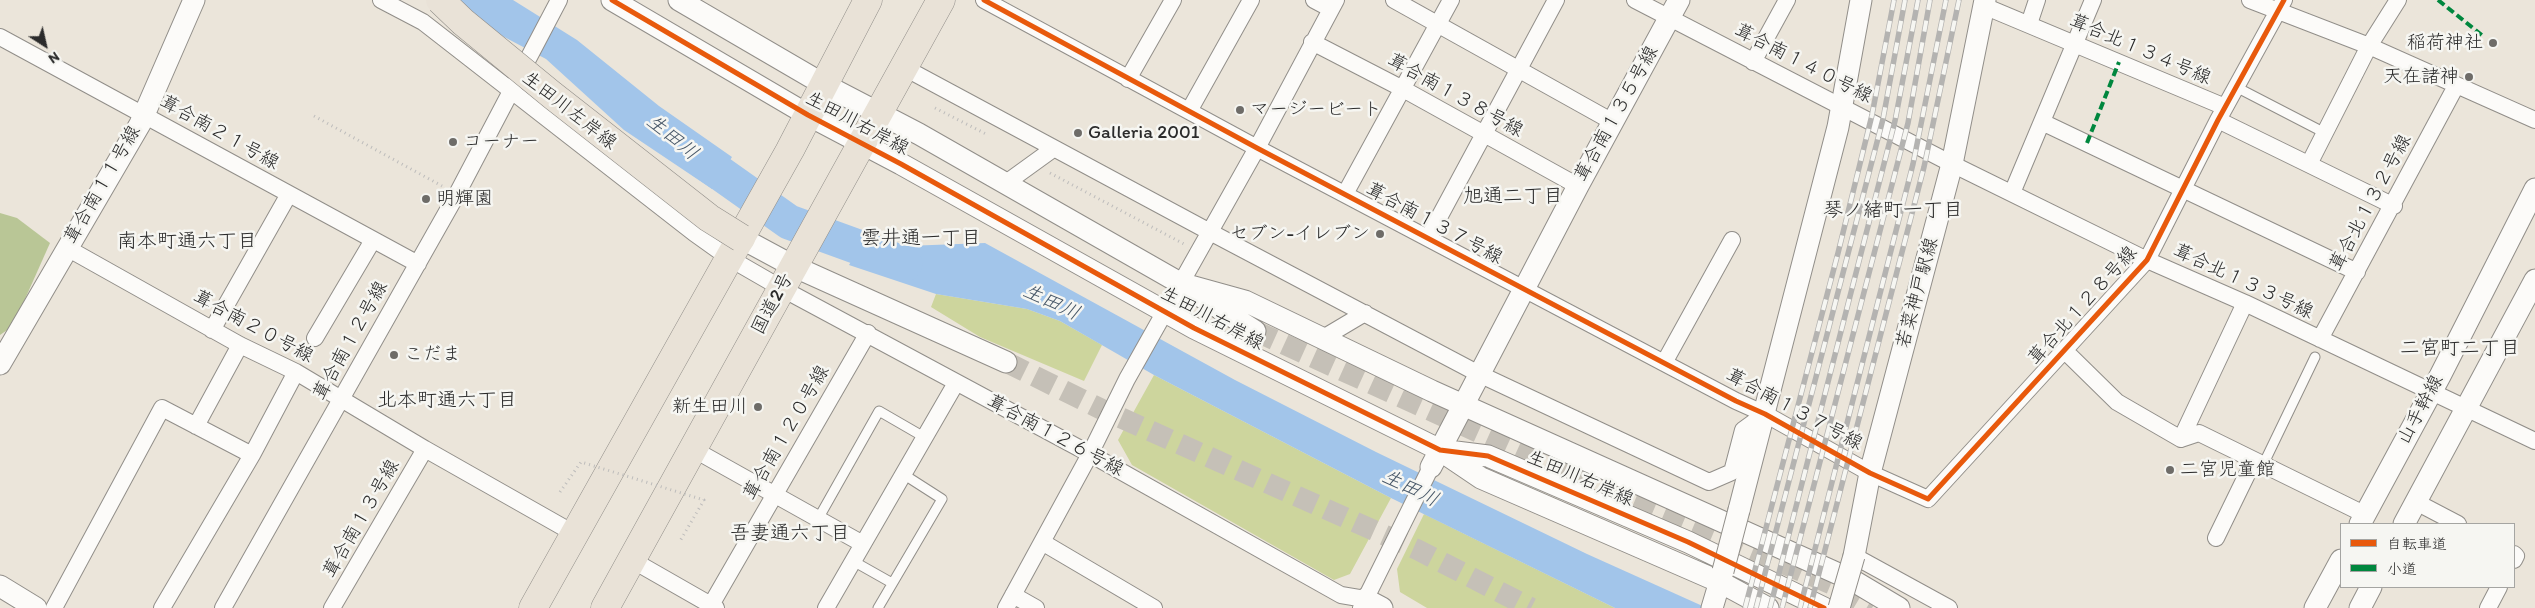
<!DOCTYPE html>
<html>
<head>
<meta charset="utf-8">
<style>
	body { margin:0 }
	#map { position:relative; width:2535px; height:608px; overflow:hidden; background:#ebe5da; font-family:Itim,"Klee One",sans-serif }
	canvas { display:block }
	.legend { position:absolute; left:2340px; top:523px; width:175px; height:65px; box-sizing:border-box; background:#f6f6f2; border:1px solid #a5a5a2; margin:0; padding:6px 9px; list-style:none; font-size:15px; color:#2b2b2b }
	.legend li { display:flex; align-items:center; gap:10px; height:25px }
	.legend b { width:25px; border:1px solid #a5a5a2 }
	.north { position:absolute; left:20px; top:20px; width:50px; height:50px; -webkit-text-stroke:4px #f6f6f2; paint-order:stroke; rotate:145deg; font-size:14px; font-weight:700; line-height:20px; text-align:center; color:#2b2b2b }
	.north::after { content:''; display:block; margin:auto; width:18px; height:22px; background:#2b2b2b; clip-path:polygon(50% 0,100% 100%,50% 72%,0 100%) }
</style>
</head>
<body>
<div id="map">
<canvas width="2535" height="608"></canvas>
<ul class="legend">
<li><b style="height:6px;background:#e8590c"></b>自転車道</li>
<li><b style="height:6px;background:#00873e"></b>小道</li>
</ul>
<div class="north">N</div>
</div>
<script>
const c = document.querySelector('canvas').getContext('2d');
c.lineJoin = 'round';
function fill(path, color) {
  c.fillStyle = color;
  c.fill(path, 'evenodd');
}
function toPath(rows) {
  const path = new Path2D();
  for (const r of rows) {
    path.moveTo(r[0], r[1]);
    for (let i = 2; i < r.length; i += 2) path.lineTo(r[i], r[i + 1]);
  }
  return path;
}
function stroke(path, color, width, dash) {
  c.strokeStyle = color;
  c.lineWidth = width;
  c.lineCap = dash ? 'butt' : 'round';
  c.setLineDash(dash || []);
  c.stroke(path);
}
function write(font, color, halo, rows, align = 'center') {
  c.font = font + ' Itim,"Klee One",sans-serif';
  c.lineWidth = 5;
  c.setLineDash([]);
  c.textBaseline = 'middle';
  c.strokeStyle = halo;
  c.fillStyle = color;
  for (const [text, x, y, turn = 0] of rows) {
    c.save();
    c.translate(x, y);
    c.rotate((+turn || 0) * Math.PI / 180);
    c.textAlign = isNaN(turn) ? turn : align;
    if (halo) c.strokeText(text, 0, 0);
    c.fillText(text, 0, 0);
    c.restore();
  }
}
fill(toPath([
	[936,294,1027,309,1060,321,1102,345,1084,381,980,337,931,307],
	[1154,375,1391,498,1350,574,1334,580,1132,465,1118,440],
	[1424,514,1615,608,1427,608,1400,592,1397,569]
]), '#cdd59d');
fill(toPath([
	[0,213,17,218,50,243,13,326,0,335]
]), '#b9c696');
fill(toPath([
	[434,0,513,0,577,40,659,106,732,157,712,189,624,130,546,59],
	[869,232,906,246,985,243,1235,380,1376,452,1587,554,1707,608,1615,608,1391,498,1154,375,1060,321,1027,309,936,294,849,265]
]), '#a2c5ea');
stroke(toPath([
	[683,147,789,222,905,264]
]), '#a2c5ea', 35);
stroke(toPath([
	[1255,331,1584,480,1834,585,1872,608],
	[1006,362,1101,409,1418,550,1531,608]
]), '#c5c0b7', 21, [21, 11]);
const service = toPath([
	[2236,87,2325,133],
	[2263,465,2315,357],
	[818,519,879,411,924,437],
	[853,561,892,583],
	[878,608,942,499,903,474]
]);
const minor = toPath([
	[381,0,423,22,694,233,729,258,781,288,1090,454,1341,595,1365,599],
	[984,0,1257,148,1736,401,1765,414,1870,473,1928,499,2147,260,2218,120,2284,0],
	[1314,0,1331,9],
	[1394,0,1613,122],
	[1635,0,1952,164,2147,260,2245,303,2535,441],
	[2250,0,2369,46,2535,120],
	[1984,6,2225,107],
	[2029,24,2037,0],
	[0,37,418,264],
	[1312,42,1403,89,1578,186],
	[1753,62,1787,0],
	[903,67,1210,232,1479,374,1709,482,1732,472,1743,430,1765,414],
	[1128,79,1173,0],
	[1189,111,1251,0],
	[2218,120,2394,206],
	[2042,122,2357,272],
	[2309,164,2369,46,2398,0],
	[1006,183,1053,149],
	[2012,193,2093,0],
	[1345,194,1451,0],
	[1428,238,1556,0],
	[67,248,240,345,296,372,425,449,575,534],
	[212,330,289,194],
	[315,338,373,240],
	[1323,338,1365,313],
	[2320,339,2456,86],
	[2064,350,2117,402,2181,439,2199,433,2366,515],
	[1664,363,1732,240],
	[196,426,240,345],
	[2181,439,2245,303],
	[693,449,863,544],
	[2416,502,2458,524],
	[2216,538,2254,460],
	[1042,542,1154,608],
	[2514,554,2516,556,2514,560],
	[1854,556,1949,608],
	[632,560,716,608],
	[1013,595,1036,608],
	[711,605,868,333],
	[54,608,162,408,252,455],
	[162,608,252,455,296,372],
	[223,608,457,194,559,0],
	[332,608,425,449],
	[826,608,956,383],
	[1006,608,1090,454,1127,379,1257,148,1336,0],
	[1361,608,1431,467],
	[2488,608,2499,587]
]);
const tertiary = toPath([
	[612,0,808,115,901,164,1194,328,1440,450,1488,456,1688,542,1824,608],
	[679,0,823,84,919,134,1180,283,1245,301,1432,391,1852,580,1899,608],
	[741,238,793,266,1006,362],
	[1197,294,1255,331],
	[0,364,140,124,194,0],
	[1444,453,1481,478,1720,582,1768,608],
	[1431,467,1578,186,1679,0],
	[1739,510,1838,127,1861,0],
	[2360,524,2440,376,2535,189],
	[2404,524,2535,280],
	[1854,556,1870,473,1952,164,1985,0],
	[0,586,36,608],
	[1365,599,1382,608],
	[1712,608,1723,571],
	[2315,608,2341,560],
	[2360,608,2371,587]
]);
const trunk = toPath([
	[533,608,790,150,868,0],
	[605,608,941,0]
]);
stroke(service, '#918e89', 11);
stroke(minor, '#918e89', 18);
stroke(tertiary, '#918e89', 23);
stroke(trunk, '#918e89', 29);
stroke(toPath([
	[935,108,986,134],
	[314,116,442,186],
	[1050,173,1184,244]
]), '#bdbcbb', 3, [1, 4]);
stroke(service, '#fcfbf9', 9);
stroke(minor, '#fcfbf9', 16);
stroke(tertiary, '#fcfbf9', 21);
stroke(trunk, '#e9e2d7', 28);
const rail = toPath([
	[1745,608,1838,253,1872,115,1894,0],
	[1756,608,1883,119,1905,0],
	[1770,608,1895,121,1918,0],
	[1782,608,1908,123,1930,0],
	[1800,608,1913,164,1946,0],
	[1810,608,1924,167,1959,0]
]);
stroke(rail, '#b4b3b1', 5.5);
stroke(rail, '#f6f6f2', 4, [11]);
const tertiaryBridge = toPath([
	[1723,571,1739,510],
	[1839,608,1854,556]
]);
const motorwayBridge = toPath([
	[440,0,463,22,552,95,709,218,741,238]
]);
stroke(tertiaryBridge, '#918e89', 23, []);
stroke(motorwayBridge, '#918e89', 29, []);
stroke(toPath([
	[560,492,581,462,704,500,680,541]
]), '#bdbcbb', 3, [1, 4]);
stroke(tertiaryBridge, '#fcfbf9', 21);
stroke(motorwayBridge, '#e9e2d7', 28);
stroke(toPath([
	[2438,0,2483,36],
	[2087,143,2119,62]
]), '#00873e', 4, [8, 4]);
stroke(toPath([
	[612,0,808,115,901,164,1194,328,1440,450,1488,456,1688,542,1824,608],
	[984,0,1257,148,1736,401,1765,414,1870,473,1928,499,2147,260,2218,120,2284,0]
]), '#e8590c', 5);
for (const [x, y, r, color] of [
	[2493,43,5,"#6e6c68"],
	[2469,77,5,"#6e6c68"],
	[1240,110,5,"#6e6c68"],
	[1078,133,5,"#6e6c68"],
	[453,142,5,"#6e6c68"],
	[426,199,5,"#6e6c68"],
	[1380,234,5,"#6e6c68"],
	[394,355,5,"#6e6c68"],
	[758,407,5,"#6e6c68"],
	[2170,470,5,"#6e6c68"]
]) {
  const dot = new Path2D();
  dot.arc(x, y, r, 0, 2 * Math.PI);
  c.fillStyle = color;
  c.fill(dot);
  stroke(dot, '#f6f6f2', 2);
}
write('19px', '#2b2b2b', '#f6f6f2', [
	["稲荷神社",2483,43,"right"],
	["天在諸神",2459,77,"right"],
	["マージービート",1250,110],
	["Galleria 2001",1088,133],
	["コーナー",463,142],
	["明輝園",436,199],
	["セブン-イレブン",1370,234,"right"],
	["こだま",404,355],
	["新生田川",748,407,"right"],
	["二宮児童館",2180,470]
], 'left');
write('19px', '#2b2b2b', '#f6f6f2', [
	["葺合北１３４号線",2140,50,23],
	["葺合南１４０号線",1803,64,27],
	["葺合南１３８号線",1455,96,29],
	["生田川左岸線",569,111,38],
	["葺合南１３５号線",1617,114,-61],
	["生田川右岸線",857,124,28],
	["葺合南２１号線",219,133,29],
	["葺合南１１号線",103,185,-60],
	["葺合北１３２号線",2371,203,-62],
	["葺合南１３７号線",1434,224,28],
	["葺合北１３３号線",2243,282,25],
	["若菜神戸駅線",1918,293,-75],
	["国道2号",773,304,-62],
	["葺合北１２８号線",2083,306,-48],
	["生田川右岸線",1212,319,28],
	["葺合南２０号線",253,327,28],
	["葺合南１２号線",351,341,-61],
	["葺合南１３７号線",1794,410,28],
	["山手幹線",2421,410,-62],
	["葺合南１２０号線",787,433,-60],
	["葺合南１２６号線",1055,436,28],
	["生田川右岸線",1580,479,23],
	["葺合南１３号線",362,519,-60]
]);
write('italic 20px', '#455566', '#f6f6f2', [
	["生田川",672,138,39],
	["生田川",1051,303,25],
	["生田川",1410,489,26]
]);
write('20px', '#2b2b2b', '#f6f6f2', [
	["旭通二丁目",1513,197],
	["琴ノ緒町一丁目",1893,211],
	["雲井通一丁目",921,239],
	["南本町通六丁目",187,242],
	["二宮町二丁目",2460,349],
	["北本町通六丁目",447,401],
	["吾妻通六丁目",790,534]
]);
</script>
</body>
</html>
